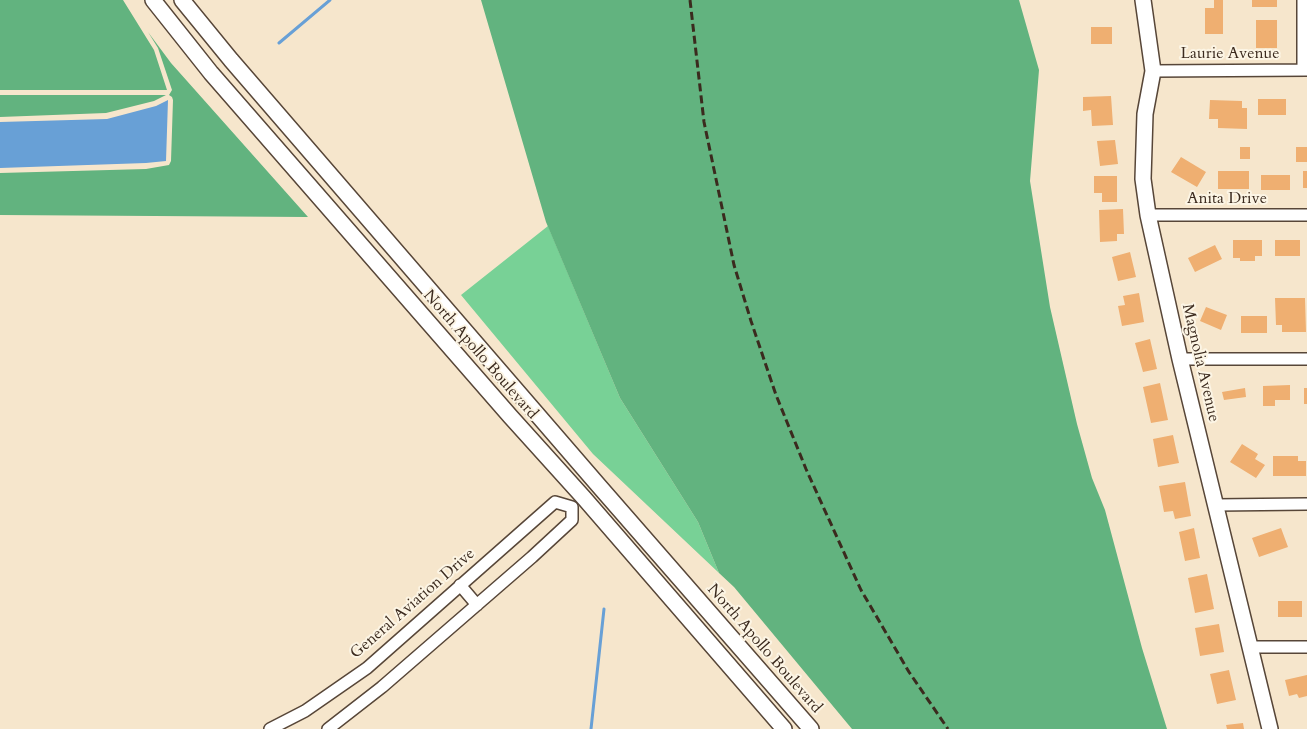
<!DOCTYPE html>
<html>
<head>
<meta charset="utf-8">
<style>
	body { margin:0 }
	canvas { display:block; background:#f6e6cc }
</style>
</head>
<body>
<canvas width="1307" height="729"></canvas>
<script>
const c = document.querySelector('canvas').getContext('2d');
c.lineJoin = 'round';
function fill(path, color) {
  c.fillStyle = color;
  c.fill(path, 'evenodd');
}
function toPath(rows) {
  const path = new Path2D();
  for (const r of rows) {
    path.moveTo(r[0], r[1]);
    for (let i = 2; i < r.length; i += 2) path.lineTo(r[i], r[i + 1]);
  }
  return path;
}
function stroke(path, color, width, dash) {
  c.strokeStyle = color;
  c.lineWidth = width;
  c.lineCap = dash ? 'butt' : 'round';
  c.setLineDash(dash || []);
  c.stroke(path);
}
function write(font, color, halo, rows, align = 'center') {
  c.font = font + ' Cardo,serif';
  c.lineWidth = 4;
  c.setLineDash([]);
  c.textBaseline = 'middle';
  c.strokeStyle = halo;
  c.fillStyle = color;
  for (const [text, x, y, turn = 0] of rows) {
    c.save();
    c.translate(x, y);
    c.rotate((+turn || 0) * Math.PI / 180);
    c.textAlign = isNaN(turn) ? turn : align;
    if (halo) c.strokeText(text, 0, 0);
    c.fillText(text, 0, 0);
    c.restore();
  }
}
fill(toPath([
	[548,226,620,398,698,522,719,573,593,454,461,295]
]), '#78d196');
fill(toPath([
	[0,0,123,0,154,50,167,90,0,90],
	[481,0,1019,0,1039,70,1030,181,1050,307,1077,424,1092,478,1105,510,1142,648,1167,729,852,729,734,587,719,573,698,522,620,398,546,222],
	[148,32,171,63,308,217,0,215,0,173,146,169,169,165,171,161,173,100,172,97,169,95,172,90,158,48],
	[0,95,166,95,154,101,106,113,0,117]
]), '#62b37f');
fill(toPath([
	[168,100,166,161,146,163,0,168,0,122,107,119,156,106]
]), '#68a0d6');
stroke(toPath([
	[279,43,330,0],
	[591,729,604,609]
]), '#68a0d6', 3);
fill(toPath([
	[1214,0,1223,0,1223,34,1205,34,1205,8,1214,8],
	[1252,0,1277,0,1277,7,1252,7],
	[1256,20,1277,20,1277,48,1256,48],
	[1091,27,1112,27,1112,44,1091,44],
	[1111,96,1113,125,1092,126,1091,110,1083,111,1083,97],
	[1258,99,1286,99,1286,115,1258,115],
	[1210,100,1242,101,1242,108,1247,108,1247,129,1218,128,1218,119,1209,119],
	[1115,140,1118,164,1100,166,1097,141],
	[1240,147,1250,147,1250,159,1240,159],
	[1296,147,1307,147,1307,162,1296,162],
	[1181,157,1206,172,1197,187,1171,172],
	[1218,171,1249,171,1249,189,1218,189],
	[1303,171,1307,171,1307,188,1303,188],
	[1261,175,1290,175,1290,190,1261,190],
	[1094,176,1117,176,1117,202,1102,202,1102,193,1094,193],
	[1123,209,1124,234,1117,234,1117,241,1100,242,1099,210],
	[1233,240,1262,240,1262,256,1255,256,1255,261,1240,261,1240,258,1233,258],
	[1275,240,1300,240,1300,256,1275,256],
	[1215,245,1222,259,1195,272,1188,258],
	[1130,252,1136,277,1118,281,1112,257],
	[1139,293,1144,322,1122,326,1118,306,1125,305,1123,296],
	[1275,298,1305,298,1306,332,1282,332,1282,325,1276,325],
	[1206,307,1227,315,1221,330,1200,321],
	[1241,316,1267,316,1267,333,1241,333],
	[1150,339,1157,369,1143,372,1135,343],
	[1160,383,1168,420,1151,423,1143,387],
	[1290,385,1290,400,1275,400,1275,406,1263,406,1263,386],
	[1245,388,1246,397,1224,400,1222,392],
	[1304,388,1307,388,1307,404,1304,404],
	[1173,435,1179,463,1158,467,1153,439],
	[1242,444,1258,454,1255,459,1265,465,1256,478,1230,462],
	[1273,456,1298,456,1298,461,1306,461,1306,476,1273,476],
	[1185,482,1191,516,1175,519,1173,511,1164,512,1159,486],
	[1194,528,1200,558,1185,561,1179,532],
	[1281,528,1288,547,1259,557,1252,538],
	[1207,574,1214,609,1195,613,1188,578],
	[1278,601,1302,601,1302,617,1278,617],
	[1219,624,1224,652,1200,656,1195,628],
	[1229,670,1236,700,1217,704,1210,674],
	[1307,675,1307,696,1299,698,1297,694,1289,696,1285,680],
	[1243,723,1244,729,1227,729,1226,725]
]), '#efaf71');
const minor = toPath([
	[1303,70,1303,0],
	[1153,71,1307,70],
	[1148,215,1307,215],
	[1180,359,1307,359],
	[1216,505,1307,504],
	[460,585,477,605],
	[1250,647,1307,647],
	[270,729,305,711,367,668,555,502,572,507],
	[328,729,382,687,532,557,572,520,572,507]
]);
const tertiary = toPath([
	[153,0,211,73,510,416,584,498,784,729],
	[182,0,231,60,599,486,811,729],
	[1143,0,1153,71,1145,114,1143,179,1148,215,1180,359,1270,729]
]);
stroke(minor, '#574638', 14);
stroke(tertiary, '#574638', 18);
stroke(minor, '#fff', 11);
stroke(tertiary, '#fff', 15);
stroke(toPath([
	[690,0,704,122,724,217,734,265,751,321,776,395,806,469,861,590,909,672,948,729]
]), '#3b2a1e', 3, [8, 4]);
write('16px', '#3b2a1e', '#fcf5e5', [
	["Laurie Avenue",1230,54],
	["Anita Drive",1227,199],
	["North Apollo Boulevard",480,355,49],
	["Magnolia Avenue",1200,363,77],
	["General Aviation Drive",413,604,-41],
	["North Apollo Boulevard",764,649,49]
]);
</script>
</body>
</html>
